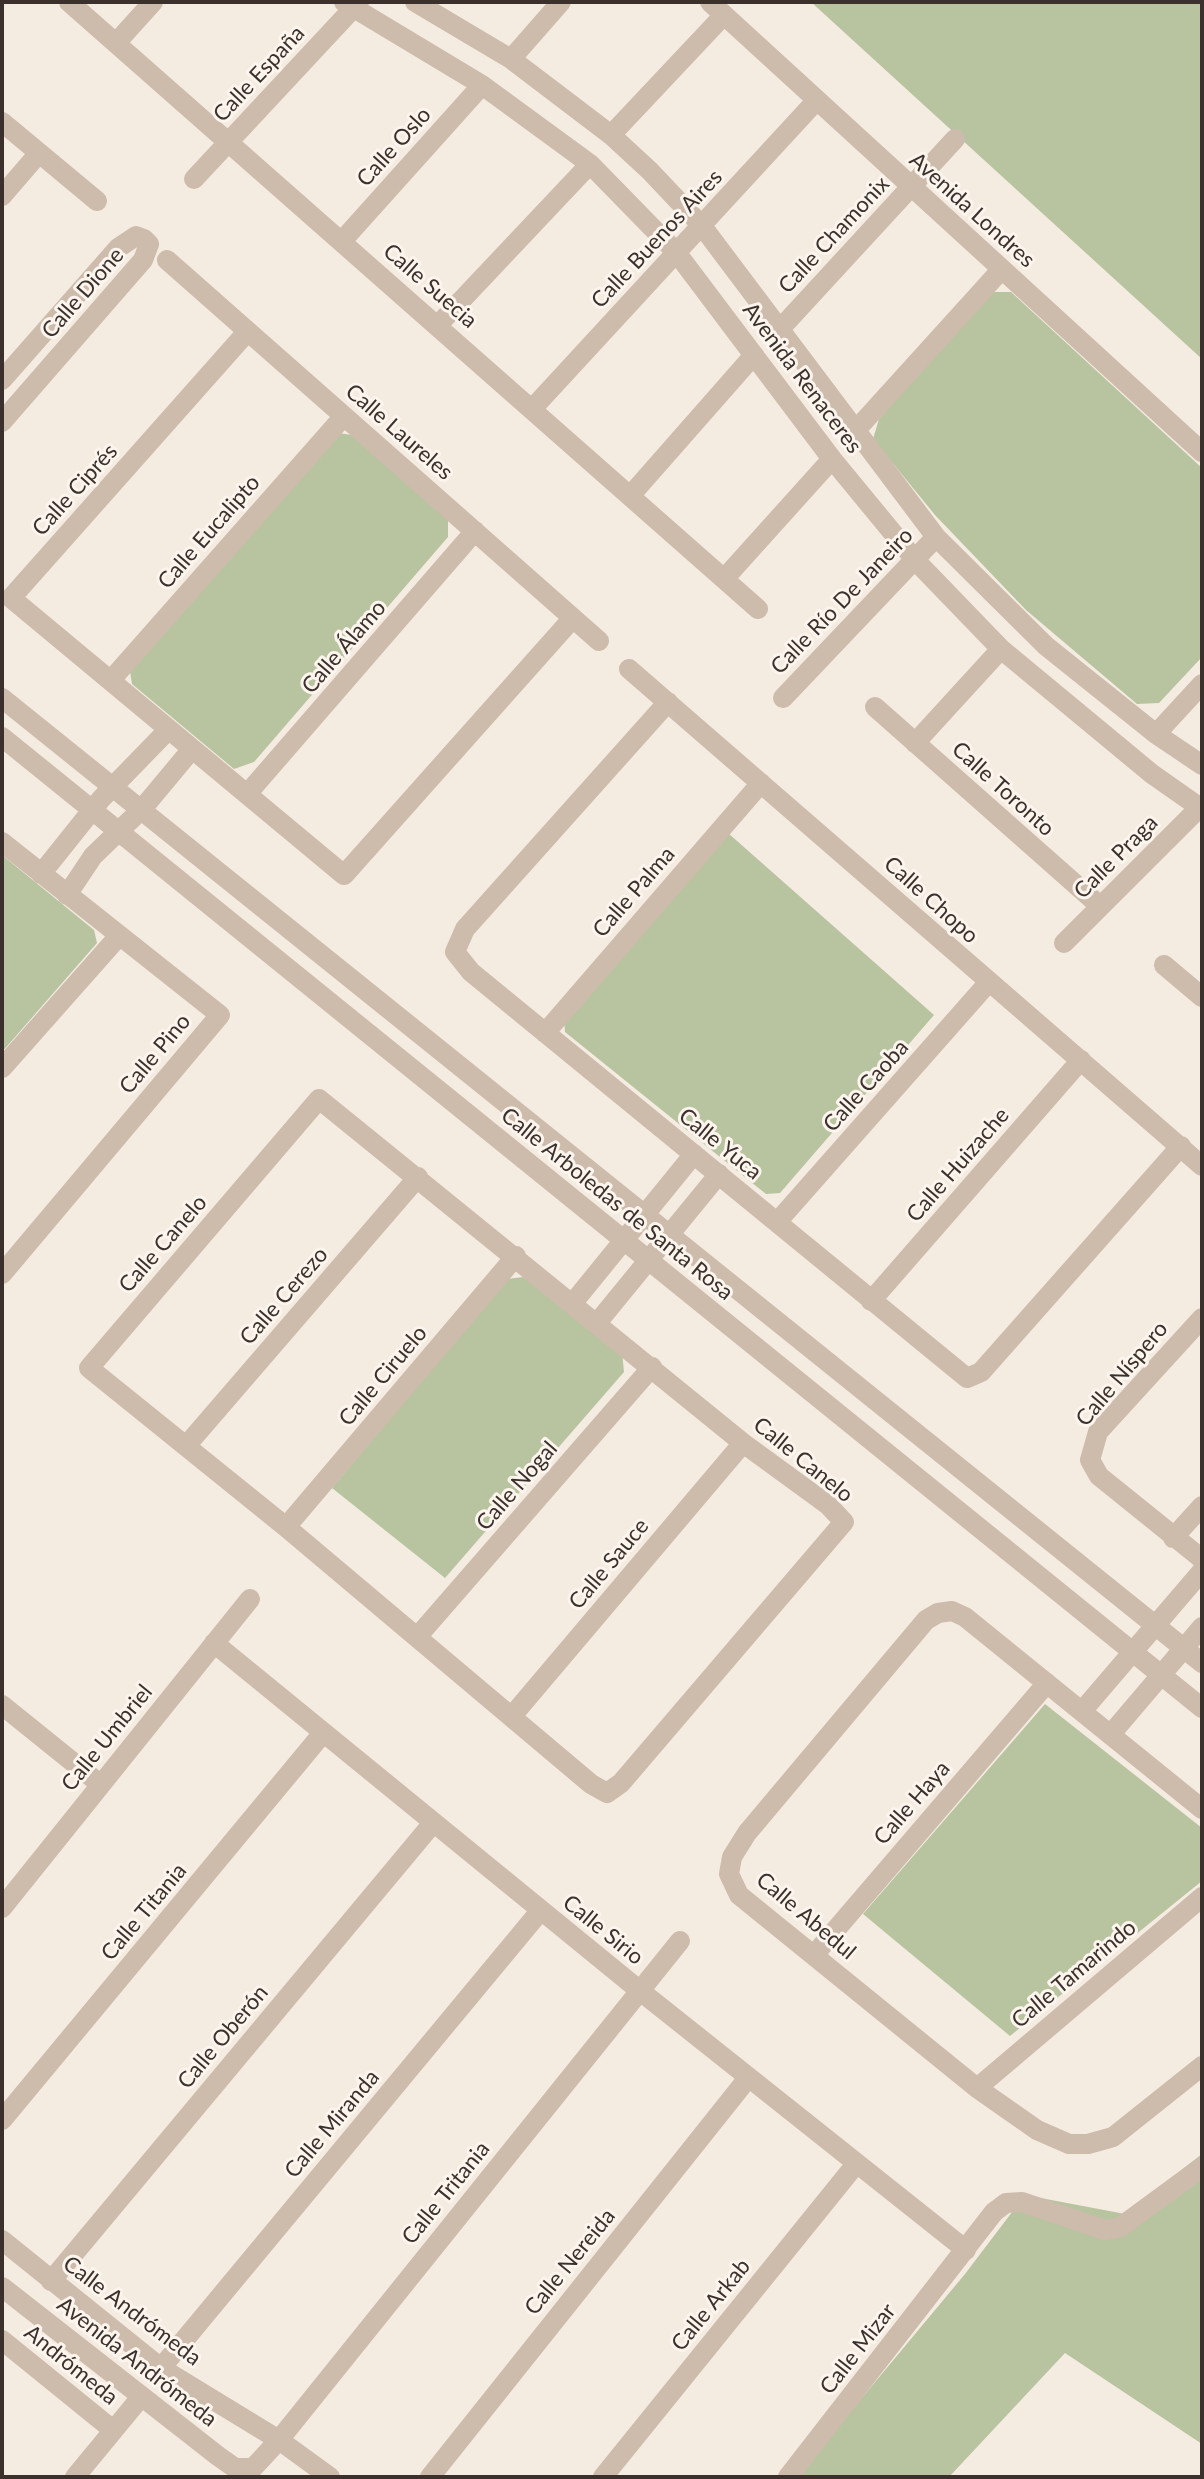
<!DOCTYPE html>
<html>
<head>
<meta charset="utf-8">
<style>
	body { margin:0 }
	#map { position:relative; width:1204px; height:2479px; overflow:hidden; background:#f4ebe1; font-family:Lato,sans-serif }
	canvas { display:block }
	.frame { position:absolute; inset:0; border:4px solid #3b302b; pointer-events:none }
</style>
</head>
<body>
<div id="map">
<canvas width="1204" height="2479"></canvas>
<div class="frame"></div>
</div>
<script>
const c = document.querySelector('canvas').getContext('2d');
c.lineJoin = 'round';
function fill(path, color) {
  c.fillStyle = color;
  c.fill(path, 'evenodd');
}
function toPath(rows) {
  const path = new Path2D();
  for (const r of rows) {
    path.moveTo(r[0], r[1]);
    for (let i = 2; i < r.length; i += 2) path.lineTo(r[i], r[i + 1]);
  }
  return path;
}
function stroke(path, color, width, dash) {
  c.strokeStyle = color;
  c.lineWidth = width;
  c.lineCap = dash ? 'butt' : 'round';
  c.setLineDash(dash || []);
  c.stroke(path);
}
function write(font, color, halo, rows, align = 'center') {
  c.font = font + ' Lato,sans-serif';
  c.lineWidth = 6;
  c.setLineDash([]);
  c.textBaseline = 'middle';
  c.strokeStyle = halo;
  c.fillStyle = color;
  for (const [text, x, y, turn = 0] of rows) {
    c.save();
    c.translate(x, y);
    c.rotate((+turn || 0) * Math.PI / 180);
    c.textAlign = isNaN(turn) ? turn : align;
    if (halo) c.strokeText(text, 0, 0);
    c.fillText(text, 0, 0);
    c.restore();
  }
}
fill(toPath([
	[811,2,1202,2,1202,359],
	[991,292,1011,292,1202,468,1202,657,1159,703,1137,704,1026,610,935,515,873,439,879,419],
	[331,432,352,435,448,518,448,537,254,762,234,769,132,684,129,665],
	[728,833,934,1015,780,1193,766,1194,565,1032,564,1018],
	[2,855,94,930,97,943,2,1052],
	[523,1277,622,1352,624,1372,445,1578,332,1488,507,1279],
	[1045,1704,1202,1828,1202,1881,1010,2036,863,1914],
	[1202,2154,1202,2444,1065,2353,949,2477,796,2477,965,2274,1025,2195,1125,2214]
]), '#b8c4a0');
stroke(toPath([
	[69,2,758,609],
	[344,2,482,85,590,164,676,252,832,459,916,561,1001,649,1152,774,1202,809],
	[415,2,511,59,611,135,650,171,702,226,936,537,1046,646,1156,734,1202,765],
	[710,2,1202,452],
	[116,43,153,2],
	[511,59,561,2],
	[2,122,97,201],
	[611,135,724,15],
	[194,179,359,2],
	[2,196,39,153],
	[342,241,482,85],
	[167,260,599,641],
	[438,325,590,164],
	[780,329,955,139],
	[247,332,11,598,344,875,572,619],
	[2,380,118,248,136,236,144,239,149,244,143,260,2,422],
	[532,409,816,101],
	[856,430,1001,270],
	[630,496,754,355],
	[724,579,832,459],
	[629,669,1202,1166],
	[111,680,344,416],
	[2,698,1202,1663],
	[783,698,936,537],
	[668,702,465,929,455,952,471,972,967,1378,981,1372,1181,1146],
	[875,707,1100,906],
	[1156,734,1202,684],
	[2,737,1202,1708],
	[915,743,1001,649],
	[248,793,475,531],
	[2,842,220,1015,2,1274],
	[41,874,101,799,168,730],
	[67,895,93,856,142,809,192,749],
	[1064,943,1202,805],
	[1164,965,1202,997],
	[545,1033,761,783],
	[2,1068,118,937],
	[319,1099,743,1443,828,1505,844,1522,621,1783,607,1793,591,1784,286,1527,89,1368,319,1099],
	[778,1221,988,983],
	[871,1301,1081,1060],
	[572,1304,694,1154],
	[1202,1318,1098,1432,1090,1460,1099,1476,1202,1559],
	[597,1323,719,1174],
	[186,1446,418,1177],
	[286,1527,516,1256],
	[1173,1538,1202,1506],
	[418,1636,652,1367],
	[214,1643,639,1990,966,2250],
	[2,1705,100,1784],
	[1083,1710,1202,1571],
	[512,1716,743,1443],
	[1111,1734,1202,1627],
	[1202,1809,965,1617,952,1611,938,1613,926,1620,747,1833,732,1857,729,1874,739,1895,977,2088,1037,2130,1069,2144,1088,2144,1113,2137,1202,2066],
	[2,1908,250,1599],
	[814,1955,1047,1683],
	[977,2088,1202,1897],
	[2,2120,323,1733],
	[2,2240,161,2368,279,2440,330,2477],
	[51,2281,433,1823],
	[2,2287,218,2456,235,2468,253,2468,279,2440,680,1941],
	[2,2340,113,2430],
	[161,2368,541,1910],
	[75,2477,141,2397],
	[430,2477,748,2078],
	[603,2477,856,2164],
	[788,2477,994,2212,1006,2203,1022,2202,1105,2230,1119,2228,1202,2167]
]), '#cdbbac', 20);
write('22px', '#3b302b', '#fbf5ee', [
	["Calle España",259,74,-47],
	["Calle Oslo",394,147,-48],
	["Avenida Londres",972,210,42],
	["Calle Chamonix",834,235,-47],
	["Calle Buenos Aires",657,239,-47],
	["Calle Suecia",430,286,41],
	["Calle Dione",83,293,-49],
	["Avenida Renaceres",802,378,53],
	["Calle Laureles",399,432,41],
	["Calle Ciprés",75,490,-48],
	["Calle Eucalipto",209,532,-49],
	["Calle Río De Janeiro",842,601,-46],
	["Calle Álamo",344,647,-49],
	["Calle Toronto",1003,789,42],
	["Calle Praga",1116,857,-45],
	["Calle Palma",634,892,-49],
	["Calle Chopo",931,900,42],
	["Calle Pino",155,1054,-50],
	["Calle Caoba",866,1086,-48],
	["Calle Yuca",720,1144,39],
	["Calle Huizache",958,1165,-49],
	["Calle Arboledas de Santa Rosa",617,1204,39],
	["Calle Canelo",163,1244,-49],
	["Calle Cerezo",284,1296,-49],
	["Calle Níspero",1122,1374,-50],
	["Calle Ciruelo",383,1376,-50],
	["Calle Canelo",803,1460,39],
	["Calle Nogal",517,1486,-49],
	["Calle Sauce",609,1564,-50],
	["Calle Umbriel",107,1738,-51],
	["Calle Haya",912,1803,-49],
	["Calle Titania",144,1912,-50],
	["Calle Abedul",806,1916,40],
	["Calle Sirio",603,1930,39],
	["Calle Tamarindo",1074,1974,-40],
	["Calle Oberón",223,2037,-50],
	["Calle Miranda",332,2124,-50],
	["Calle Tritania",446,2193,-51],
	["Calle Nereida",570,2262,-51],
	["Calle Arkab",711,2305,-51],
	["Calle Andrómeda",132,2311,37],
	["Calle Mizar",858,2349,-52],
	["Avenida Andrómeda",137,2362,38],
	["Andrómeda",71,2365,39]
]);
</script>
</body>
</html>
